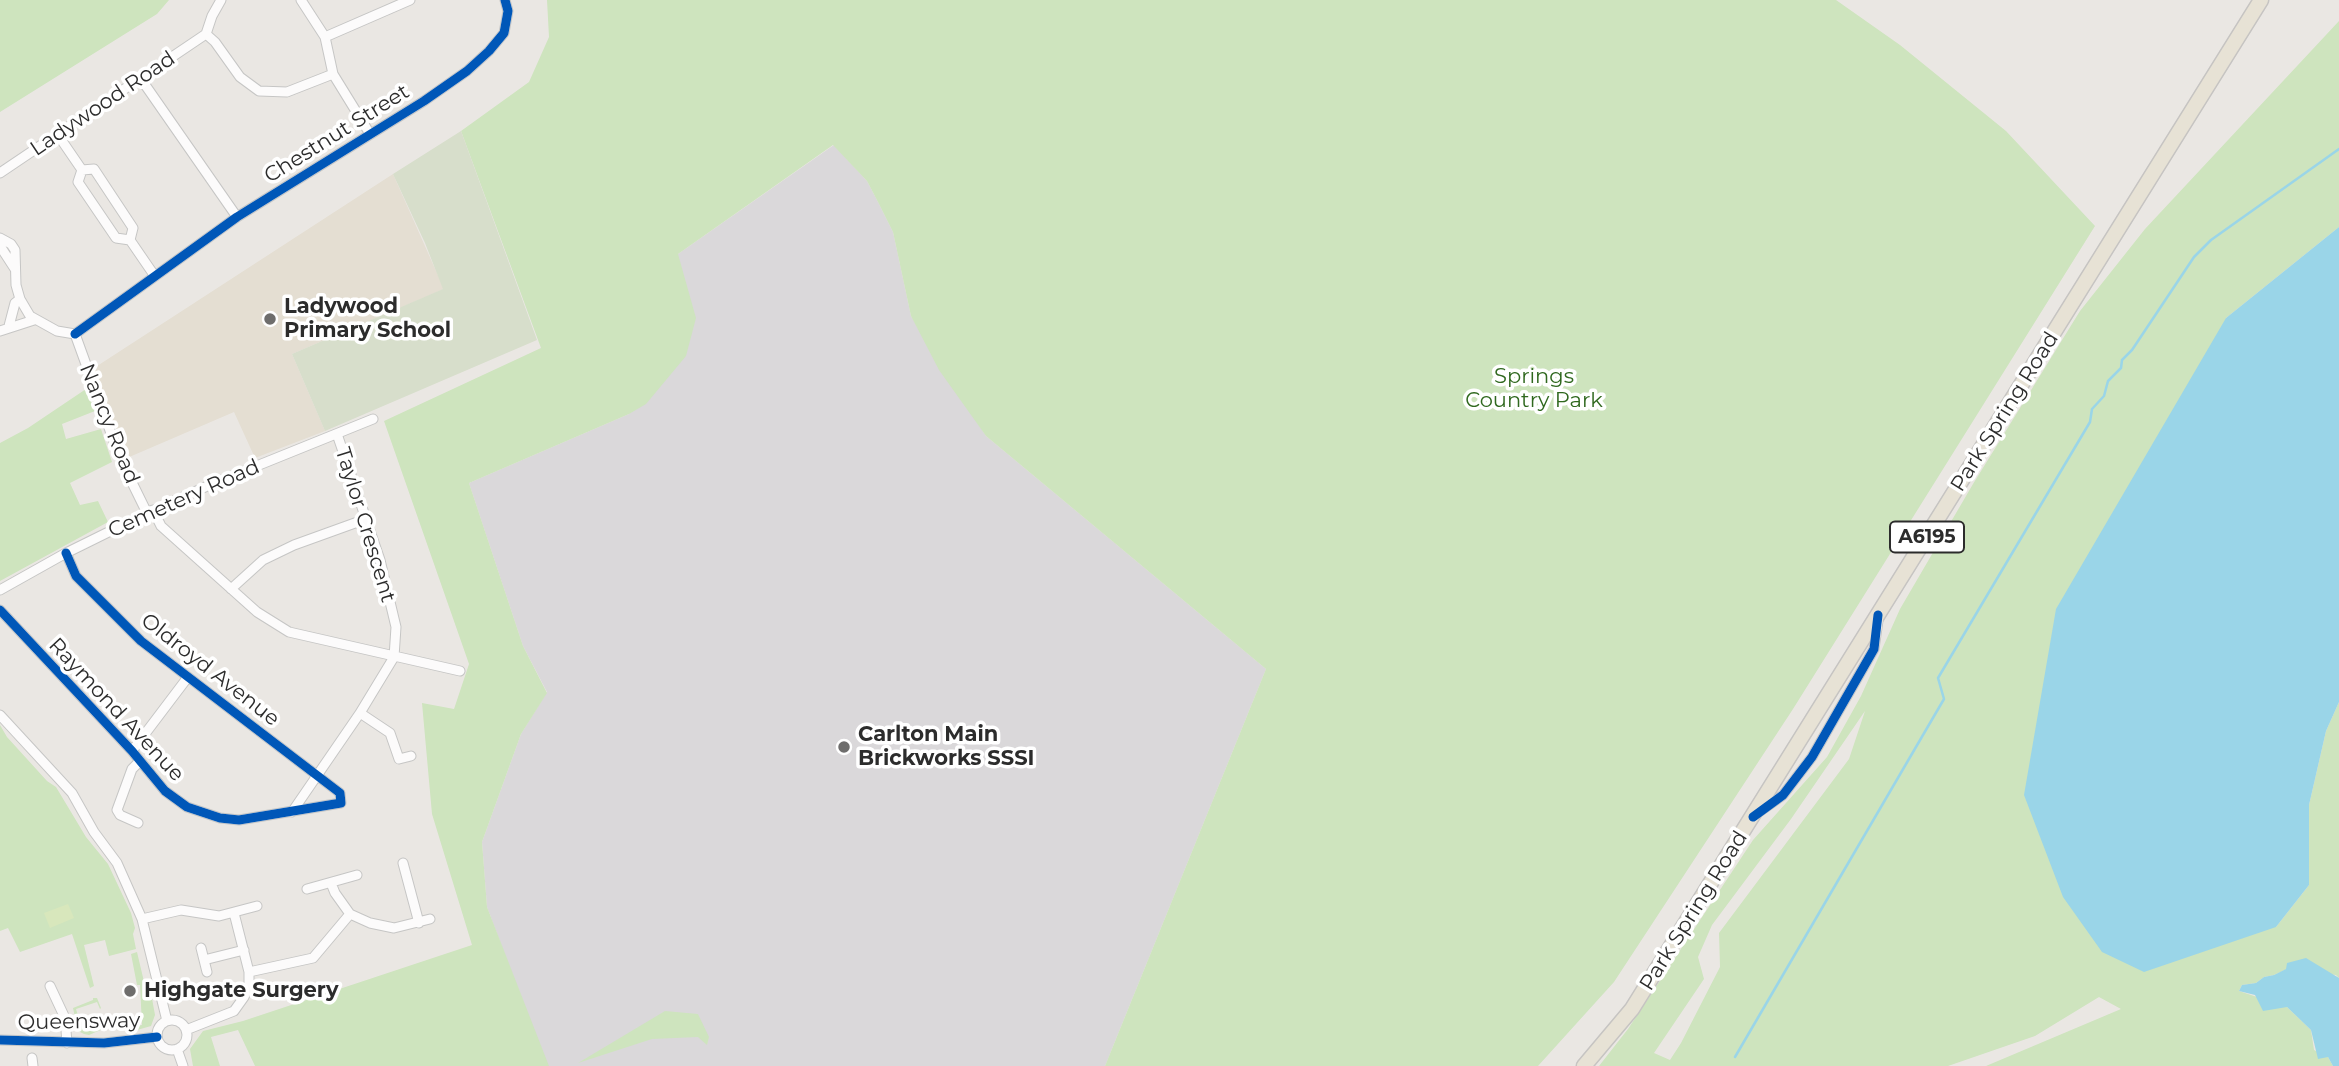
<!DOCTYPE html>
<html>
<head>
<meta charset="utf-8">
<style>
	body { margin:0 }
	canvas { display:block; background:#eae7e3 }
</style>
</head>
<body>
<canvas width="2339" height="1066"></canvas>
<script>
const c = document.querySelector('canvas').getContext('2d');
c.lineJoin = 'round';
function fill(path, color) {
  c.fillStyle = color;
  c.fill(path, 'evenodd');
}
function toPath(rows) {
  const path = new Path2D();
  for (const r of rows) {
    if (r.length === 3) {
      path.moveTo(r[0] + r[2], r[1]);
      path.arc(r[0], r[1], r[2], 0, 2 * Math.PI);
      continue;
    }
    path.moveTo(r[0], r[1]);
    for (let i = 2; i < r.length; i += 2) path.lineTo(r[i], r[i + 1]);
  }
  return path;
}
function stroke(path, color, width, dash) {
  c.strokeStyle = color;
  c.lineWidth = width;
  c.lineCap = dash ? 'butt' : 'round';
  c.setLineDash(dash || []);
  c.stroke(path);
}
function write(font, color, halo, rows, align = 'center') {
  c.font = font + ' Montserrat,sans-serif';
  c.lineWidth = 7;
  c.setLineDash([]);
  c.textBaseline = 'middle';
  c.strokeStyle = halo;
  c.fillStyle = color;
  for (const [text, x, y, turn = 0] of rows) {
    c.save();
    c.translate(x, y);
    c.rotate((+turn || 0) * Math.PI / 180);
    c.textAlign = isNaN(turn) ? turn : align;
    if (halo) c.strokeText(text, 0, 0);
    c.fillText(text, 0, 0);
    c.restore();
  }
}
fill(toPath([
	[834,145,867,181,879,204,893,232,911,316,986,436,1266,669,1105,1066,547,1066,487,907,482,842,521,734,547,692,523,646,469,483,629,414,678,254]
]), '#dad8da');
fill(toPath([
	[393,174,444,289,292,354,325,431,255,458,234,412,127,458,94,368]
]), '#e4ded2');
fill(toPath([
	[0,0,169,0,157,14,0,112],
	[547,0,1836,0,1900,45,2006,131,2095,226,1793,709,1614,982,1538,1066,1105,1066,1266,669,986,436,939,370,911,316,893,232,879,204,867,181,833,145,678,254,696,318,686,356,646,404,629,414,469,483,523,646,547,693,521,734,482,842,487,907,549,1066,255,1066,238,1030,211,1037,220,1066,193,1066,190,1049,203,1031,243,1021,472,945,432,814,422,703,454,709,469,664,384,421,541,348,461,131,529,82,549,37],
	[2339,21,2339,227,2226,318,2276,927,2309,885,2309,805,2326,731,2339,702,2339,978,2336,975,2287,969,2274,975,2264,977,2256,983,2242,985,2239,991,2287,1007,2311,1030,2314,1050,2328,1057,2333,1066,1986,1066,2121,1009,2099,997,2035,1036,1948,1066,1599,1066,1628,1029,1753,840,1827,757,1861,696,1900,609,1973,484,2080,311,2145,229],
	[1865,711,1849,759,1719,933,1720,967,1681,1043,1670,1060,1654,1053,1704,979,1698,957,1712,925,1791,819],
	[86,389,95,411,62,424,66,439,101,429,112,462,70,483,80,505,98,501,108,522,0,581,0,443,28,428],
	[0,725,7,737,47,781,56,787,86,837,108,864,131,913,135,928,133,934,136,949,109,956,105,940,84,945,94,986,90,988,72,934,20,952,8,928,0,931],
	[137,952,145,986,151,993,155,1015,151,1026,130,1032,125,1030,134,1030,134,1026,142,1025,140,985,137,985,131,954],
	[93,998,97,998,101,1008,100,1009,97,1002,76,1009,82,1029,104,1023,105,1028,89,1035,84,1034,78,1031,73,1008,93,1000],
	[665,1011,698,1014,709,1037,707,1045,698,1037,652,1039,578,1063]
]), '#cee4be');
fill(toPath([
	[461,131,537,340,325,431,292,354,443,289,425,243,393,174]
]), '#d7decb');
fill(toPath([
	[68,904,74,918,50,928,44,913]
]), '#d8e7bc');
fill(toPath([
	[2339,227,2339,702,2326,731,2309,805,2309,885,2276,927,2144,972,2102,952,2063,897,2024,795,2056,609,2226,318],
	[2306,958,2339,978,2339,1066,2333,1066,2328,1057,2318,1059,2311,1030,2287,1007,2263,1011,2255,995,2239,991,2242,985,2256,983,2264,977,2274,975,2286,969,2287,963]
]), '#9ad5e8');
stroke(toPath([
	[1735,1057,1944,699,1938,678,2090,422,2092,409,2104,396,2108,381,2121,368,2122,360,2132,350,2194,257,2211,240,2339,149]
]), '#9ad5e8', 2.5);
const street = toPath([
	[301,0,325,37,410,0],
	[206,34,215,42,240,77,259,91,287,92,333,74],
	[206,34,212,16,221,0],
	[325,37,333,74,370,134],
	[141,79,237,217],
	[58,135,82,170,78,182,116,238,130,240,154,275],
	[82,170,94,169,133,228,130,240],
	[0,173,206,34],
	[0,238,11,244,15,250,16,285,20,299,30,316,57,331,75,334,120,458,147,513],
	[0,246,15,269],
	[9,326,15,303,20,299],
	[0,331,34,320],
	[75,334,237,217,424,101,467,71,489,51,504,33,508,11,505,0],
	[153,510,161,526,257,612,289,632,460,671],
	[231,589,263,560,294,545,366,519],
	[0,590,66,553,147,513,212,484,373,419],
	[0,610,132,751,165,791,187,807,220,818,239,820,341,803,340,793,141,641,76,576,66,553],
	[360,713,390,733,399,759,411,756],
	[0,715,72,793,94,832,117,863,142,919,167,1021],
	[132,751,188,677],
	[292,812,360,713,394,657,396,627,380,560,337,434],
	[1759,812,1783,795,1812,757,1874,649,1878,621],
	[138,823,120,815,117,810,132,769,140,761],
	[403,863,419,923],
	[331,883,335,893,350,914,370,923,394,928,430,919],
	[307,889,357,875],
	[142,919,181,910,219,916,257,906],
	[201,948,207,972],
	[204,960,244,950],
	[249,972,313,958,350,914],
	[50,986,65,1018,67,1043],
	[172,1035,15],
	[186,1030,234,1011,244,997,249,986,249,972,234,913],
	[0,1040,104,1043,157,1037],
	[177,1049,183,1066],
	[32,1058,33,1066]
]);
const primary = toPath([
	[1584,1066,1632,1009,2261,0]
]);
stroke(street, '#c6c6c5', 11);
stroke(primary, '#c6c4c2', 17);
stroke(street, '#fcfbfb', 9);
stroke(primary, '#e7e2d5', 14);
stroke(toPath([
	[75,334,237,217,424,101,467,71,489,51,504,33,508,11,505,0],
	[0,610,132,751,165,791,187,807,220,818,239,820,341,803,340,793,141,641,76,576,66,553],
	[1753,817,1783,795,1812,757,1874,649,1878,615],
	[0,1040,104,1043,157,1037]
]), '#0057b8', 9);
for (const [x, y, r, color] of [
	[270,319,7,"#6e6d6c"],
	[844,747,7,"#6e6d6c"],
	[130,991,7,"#6e6d6c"]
]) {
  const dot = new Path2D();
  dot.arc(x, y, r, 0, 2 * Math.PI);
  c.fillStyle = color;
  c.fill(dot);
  stroke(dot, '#fff', 2.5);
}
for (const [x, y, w] of [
	[1927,537,74]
]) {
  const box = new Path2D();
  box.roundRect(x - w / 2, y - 15.5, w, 31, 5);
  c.fillStyle = '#fff';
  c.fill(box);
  stroke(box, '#2c2c2c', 2);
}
write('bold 19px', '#2c2c2c', null, [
	["A6195",1927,537]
]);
write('21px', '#2c2c2c', '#fff', [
	["Ladywood Road",103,104,-34],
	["Chestnut Street",337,134,-32],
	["Park Spring Road",2005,412,-58],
	["Nancy Road",109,424,68],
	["Cemetery Road",184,499,-24],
	["Taylor Crescent",365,525,73],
	["Oldroyd Avenue",210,670,38],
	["Raymond Avenue",116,710,47],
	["Park Spring Road",1694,911,-58],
	["Queensway",79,1022,-1]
]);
write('bold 21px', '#2c2c2c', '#fff', [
	["Ladywood",284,307],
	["Primary School",284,331],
	["Carlton Main",858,735],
	["Brickworks SSSI",858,759],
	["Highgate Surgery",144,991]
], 'left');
write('21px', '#2f681e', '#fff', [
	["Springs",1534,377],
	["Country Park",1534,401]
]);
</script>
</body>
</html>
